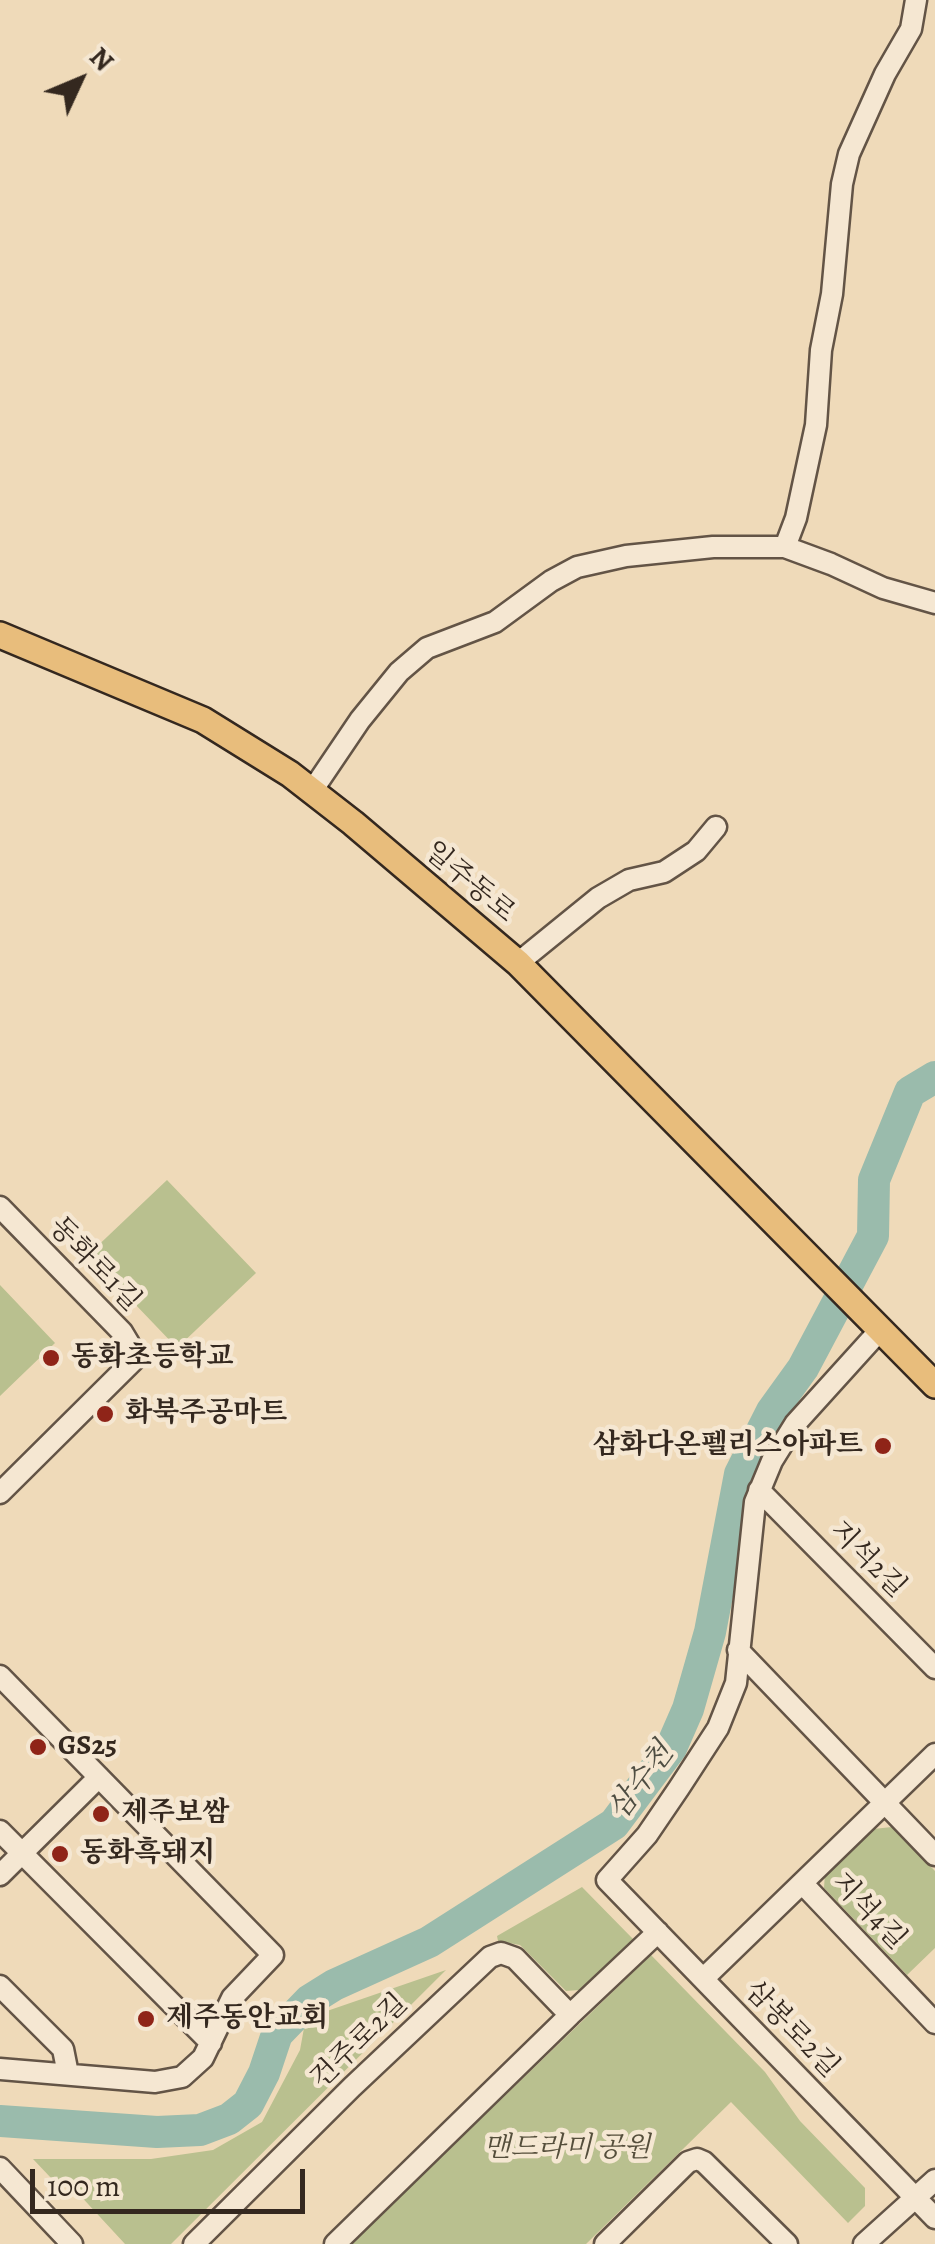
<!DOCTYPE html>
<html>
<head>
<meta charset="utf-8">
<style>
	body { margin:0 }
	#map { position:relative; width:935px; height:2244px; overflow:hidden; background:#efdab9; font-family:Alegreya,serif }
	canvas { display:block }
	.north { position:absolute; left:30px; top:30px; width:100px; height:100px; -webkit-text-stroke:8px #f5e7d2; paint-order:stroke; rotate:46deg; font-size:28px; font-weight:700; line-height:40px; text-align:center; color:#34281f }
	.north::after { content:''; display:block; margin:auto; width:35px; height:45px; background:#34281f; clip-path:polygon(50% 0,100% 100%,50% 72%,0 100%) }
	.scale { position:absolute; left:30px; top:2169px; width:275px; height:45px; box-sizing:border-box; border:5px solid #34281f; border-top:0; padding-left:12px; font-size:30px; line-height:35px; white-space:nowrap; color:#34281f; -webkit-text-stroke:8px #f5e7d2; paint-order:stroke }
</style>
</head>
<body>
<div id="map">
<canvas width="935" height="2244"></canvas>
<div class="north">N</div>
<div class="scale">100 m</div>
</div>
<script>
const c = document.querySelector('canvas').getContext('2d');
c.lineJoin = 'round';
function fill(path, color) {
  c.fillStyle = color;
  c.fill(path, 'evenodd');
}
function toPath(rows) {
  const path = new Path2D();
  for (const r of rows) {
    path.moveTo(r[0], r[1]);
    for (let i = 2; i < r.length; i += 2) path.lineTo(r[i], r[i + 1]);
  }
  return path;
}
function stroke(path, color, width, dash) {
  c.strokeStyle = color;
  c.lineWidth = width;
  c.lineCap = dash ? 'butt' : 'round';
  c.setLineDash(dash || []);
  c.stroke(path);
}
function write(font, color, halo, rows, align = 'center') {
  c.font = font + ' Alegreya,"Noto Serif KR",serif';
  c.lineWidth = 9;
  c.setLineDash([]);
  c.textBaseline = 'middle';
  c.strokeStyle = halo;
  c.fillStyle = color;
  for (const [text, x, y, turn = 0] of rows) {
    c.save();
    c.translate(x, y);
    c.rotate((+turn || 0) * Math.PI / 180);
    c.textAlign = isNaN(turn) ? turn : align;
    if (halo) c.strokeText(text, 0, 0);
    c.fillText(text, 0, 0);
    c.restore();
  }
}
fill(toPath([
	[167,1180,256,1273,177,1348,88,1255],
	[0,1285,55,1343,0,1396],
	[892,1827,935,1871,935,1948,907,1975,824,1888,825,1873,873,1829],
	[582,1887,633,1939,579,1990,566,1991,520,1945,498,1941,497,1936],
	[651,1955,765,2072,800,2121,865,2188,865,2206,848,2223,731,2102,586,2244,351,2244],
	[446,1970,171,2244,125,2244,76,2191,51,2178,33,2159,151,2159,213,2150,262,2122,300,2050,304,2028,327,2011]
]), '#b9c08f');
stroke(toPath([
	[0,2121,157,2132,200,2130,229,2119,248,2104,264,2073,277,2034,310,2000,334,1985,429,1942,614,1824,671,1748,688,1709,710,1632,740,1474,772,1411,803,1368,873,1236,874,1180,910,1092,935,1077]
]), '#9abbac', 32);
const minor = toPath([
	[785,547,796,518,816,425,821,350,832,294,842,184,849,154,885,74,911,29,916,0],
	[312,791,360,720,399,672,427,648,495,622,551,581,577,567,626,556,713,547,785,547,831,564,883,588,935,603],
	[518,963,598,898,629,880,664,872,696,851,716,827],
	[0,1207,122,1332,131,1347,133,1361,0,1493],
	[881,1329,795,1424,772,1461,755,1502,736,1683,718,1728,679,1788,647,1835,607,1880,935,2218],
	[759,1490,935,1668],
	[738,1650,935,1855],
	[0,1676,273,1955,232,1998,203,2058,182,2077,155,2082,0,2069],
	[0,1831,211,2043],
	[0,1875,99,1777],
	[802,1883,935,2023],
	[704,1978,935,1754],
	[0,1986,63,2049,68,2074],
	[0,2168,72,2244],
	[194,2244,352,2087,490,1957,501,1953,515,1958,570,2015,658,1932],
	[335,2244,570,2015],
	[605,2244,688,2162,697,2159,704,2162,787,2244],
	[864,2244,935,2180]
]);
const major = toPath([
	[0,635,203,720,290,774,353,823,518,963,935,1385]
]);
stroke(minor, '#635446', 25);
stroke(major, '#34281f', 30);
stroke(minor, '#f5e7d2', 20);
stroke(major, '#e8bd7c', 25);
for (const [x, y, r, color] of [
	[51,1358,10,"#8f2418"],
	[105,1414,10,"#8f2418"],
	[883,1446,10,"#8f2418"],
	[38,1747,10,"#8f2418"],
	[101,1814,10,"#8f2418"],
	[60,1854,10,"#8f2418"],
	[146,2019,10,"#8f2418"]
]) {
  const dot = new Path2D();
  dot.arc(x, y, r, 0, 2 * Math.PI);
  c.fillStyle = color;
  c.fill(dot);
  stroke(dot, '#f5e7d2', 4);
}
write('28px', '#34281f', '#f5e7d2', [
	["일주동로",469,883,40],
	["동화로1길",94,1265,46],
	["지석2길",867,1560,45],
	["지석4길",868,1912,46],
	["삼봉로2길",791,2030,46],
	["건주로2길",360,2042,-44]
]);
write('bold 28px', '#34281f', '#f5e7d2', [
	["동화초등학교",71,1358],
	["화북주공마트",125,1414],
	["삼화다온펠리스아파트",863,1446,"right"],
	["GS25",58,1747],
	["제주보쌈",121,1814],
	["동화흑돼지",80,1854],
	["제주동안교회",166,2019]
], 'left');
write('italic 28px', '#554e3b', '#f5e7d2', [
	["맨드라미 공원",567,2149]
]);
write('italic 30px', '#4e4d42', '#f5e7d2', [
	["삼수천",642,1782,-53]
]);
</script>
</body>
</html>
